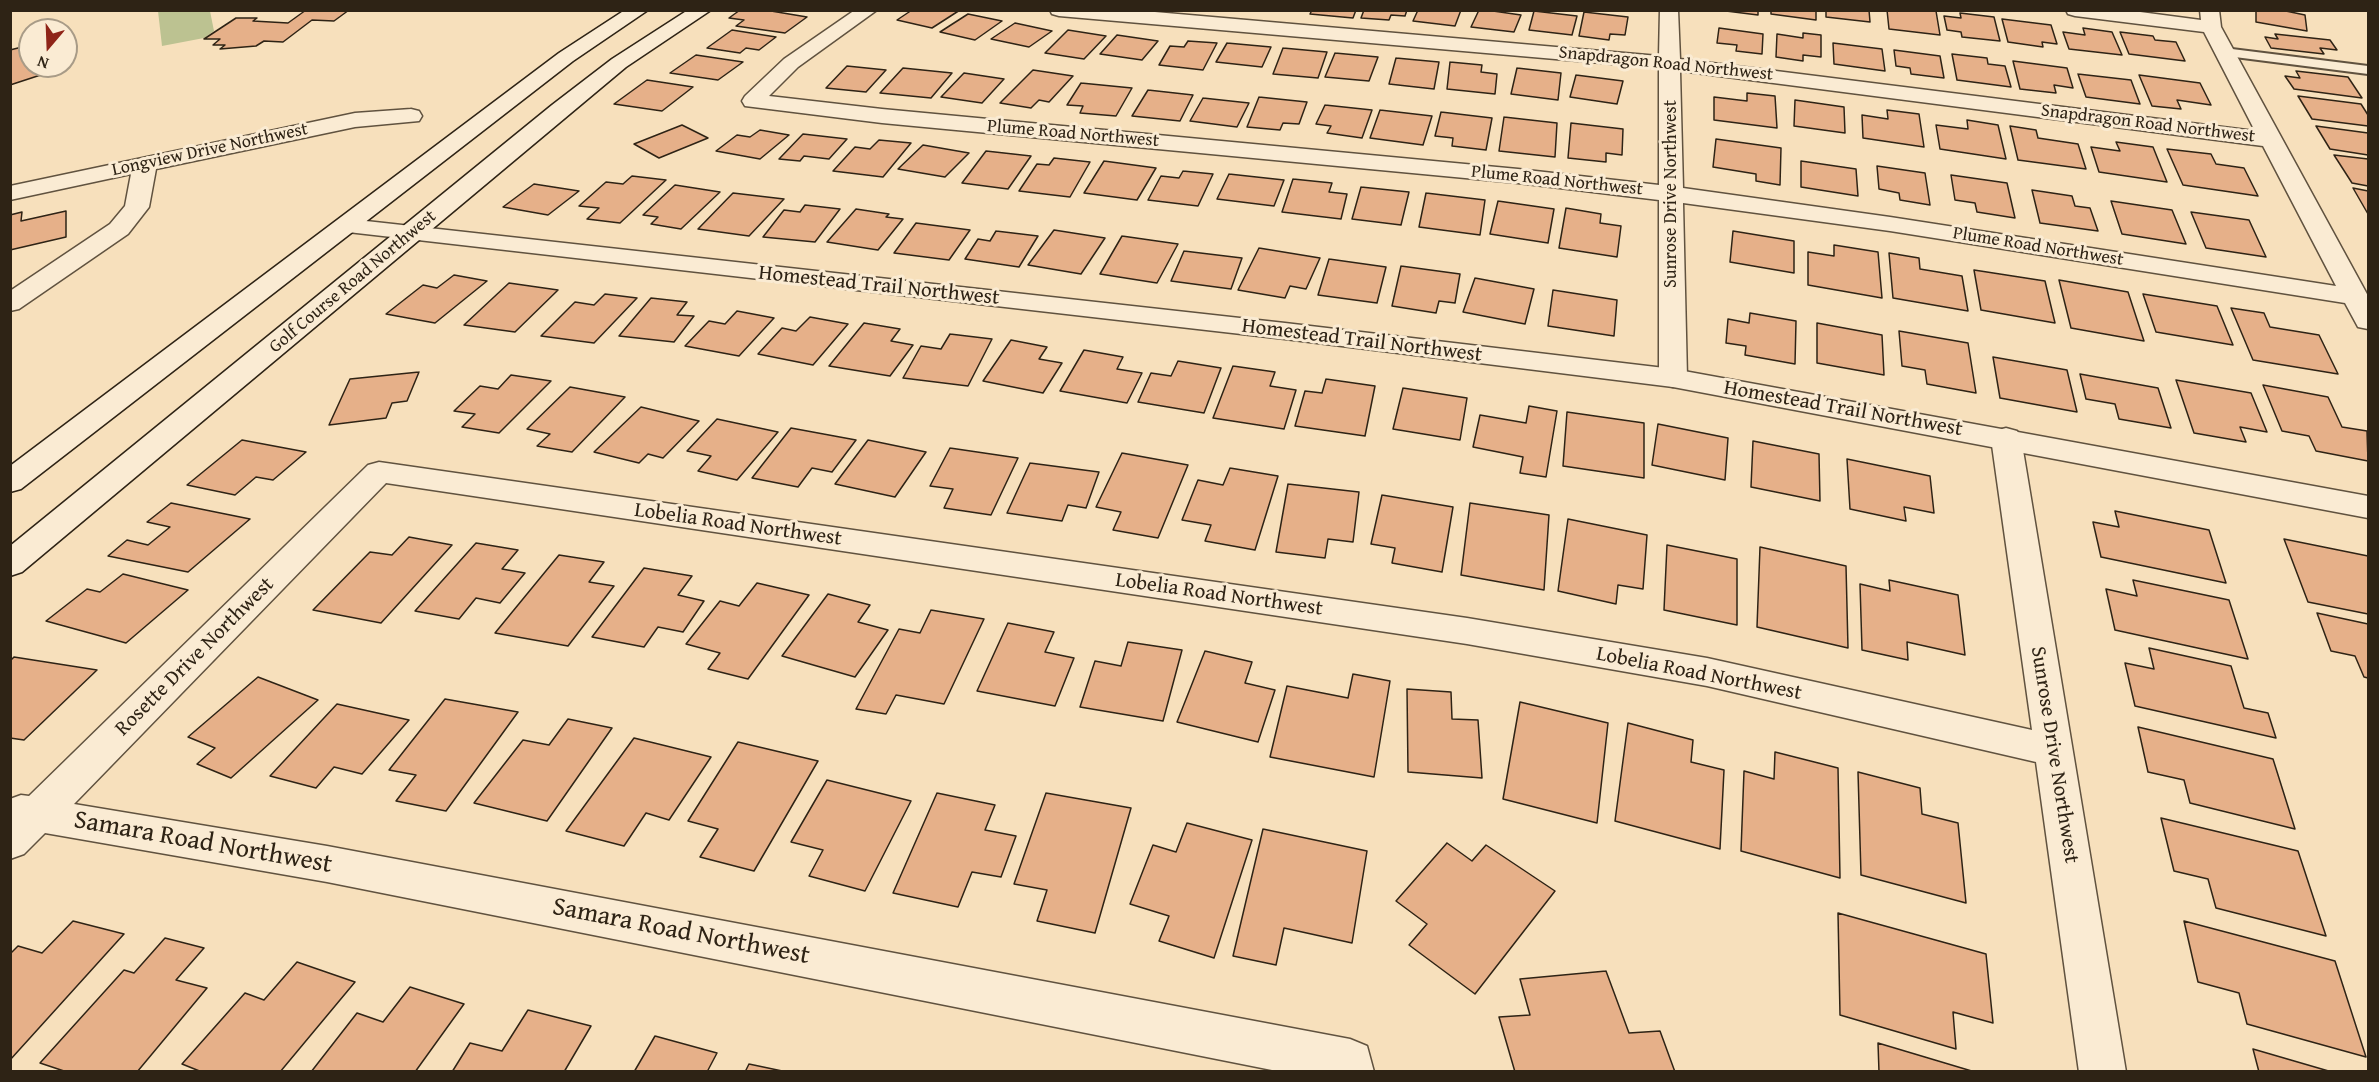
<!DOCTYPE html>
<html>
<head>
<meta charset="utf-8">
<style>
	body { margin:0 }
	#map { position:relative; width:2379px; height:1082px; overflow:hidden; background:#f7e0bc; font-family:"Gentium Book Plus",serif }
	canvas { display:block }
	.frame { position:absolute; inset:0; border:12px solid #2e2315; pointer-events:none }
	.north { position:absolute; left:18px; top:18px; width:60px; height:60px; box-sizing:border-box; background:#faebd3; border:2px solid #a89b87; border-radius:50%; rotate:199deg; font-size:16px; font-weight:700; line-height:24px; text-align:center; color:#2e2315 }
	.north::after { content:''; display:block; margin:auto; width:21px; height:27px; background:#8f2418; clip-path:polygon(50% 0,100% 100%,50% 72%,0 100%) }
</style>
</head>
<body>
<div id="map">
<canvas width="2379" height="1082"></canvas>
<div class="frame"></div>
<div class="north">N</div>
</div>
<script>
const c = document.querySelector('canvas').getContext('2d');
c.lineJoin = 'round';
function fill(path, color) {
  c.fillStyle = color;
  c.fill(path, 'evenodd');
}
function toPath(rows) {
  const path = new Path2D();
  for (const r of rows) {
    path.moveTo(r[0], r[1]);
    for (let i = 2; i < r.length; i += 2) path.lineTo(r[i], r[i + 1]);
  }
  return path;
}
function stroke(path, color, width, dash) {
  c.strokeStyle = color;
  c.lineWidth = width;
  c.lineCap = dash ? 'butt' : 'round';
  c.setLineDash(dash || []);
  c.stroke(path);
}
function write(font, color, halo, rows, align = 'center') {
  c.font = font + ' "Gentium Book Plus",serif';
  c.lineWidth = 6;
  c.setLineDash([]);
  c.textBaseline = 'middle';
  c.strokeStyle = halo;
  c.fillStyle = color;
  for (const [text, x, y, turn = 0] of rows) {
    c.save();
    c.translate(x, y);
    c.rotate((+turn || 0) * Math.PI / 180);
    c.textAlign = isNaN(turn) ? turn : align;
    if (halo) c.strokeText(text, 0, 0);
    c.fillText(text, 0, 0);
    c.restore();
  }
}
fill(toPath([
	[158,11,210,11,214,31,204,38,162,46]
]), '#bcc291');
const building = toPath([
	[306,10,349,10,334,21,312,20,283,42,264,41,256,46,220,49,225,45,213,45,220,39,204,39,236,18,257,18,253,21,288,23,306,10],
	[740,10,765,10,807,17,785,33,736,26,744,20,729,18,740,10],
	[912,10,960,10,932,28,897,20,912,10],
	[1312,10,1356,10,1353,18,1310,14,1312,10],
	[1364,10,1407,10,1405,16,1391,15,1389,20,1361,18,1364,10],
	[1418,10,1461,10,1455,26,1413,21,1418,10],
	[1479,10,1486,10,1521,15,1514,32,1471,27,1479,10],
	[1718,10,1758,10,1758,15,1718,10],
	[1771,10,1816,10,1816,20,1771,14,1771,10],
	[1826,10,1869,10,1870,22,1826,17,1826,10],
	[1887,10,1936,11,1940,35,1889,29,1887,10],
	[2256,10,2281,10,2305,15,2307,31,2256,22,2256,10],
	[1534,11,1577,16,1572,35,1529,30,1534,11],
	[1584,12,1628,17,1625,35,1610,34,1609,40,1579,36,1584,12],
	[1960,13,1994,17,2000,41,1962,37,1961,32,1947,30,1944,16,1961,18,1960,13],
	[968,14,1002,21,975,40,940,32,968,14],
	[2002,19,2051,25,2057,44,2042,42,2043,47,2008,42,2002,19],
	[1015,23,1052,31,1029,47,991,39,1015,23],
	[1719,28,1763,34,1762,54,1736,51,1737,45,1717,43,1719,28],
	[2083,28,2112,32,2122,55,2069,49,2063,32,2085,35,2083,28],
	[732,30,776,37,759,50,746,48,740,53,707,48,732,30],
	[1068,30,1106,36,1084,59,1045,53,1068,30],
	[2120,32,2153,36,2155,40,2176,42,2185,61,2129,54,2120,32],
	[1803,33,1821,35,1821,57,1803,55,1803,61,1776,57,1777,34,1803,38,1803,33],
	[2275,34,2330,40,2337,50,2320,48,2324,54,2271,48,2265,37,2278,39,2275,34],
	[1117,35,1158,41,1142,60,1100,54,1117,35],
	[1188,41,1217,43,1203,70,1159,65,1170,46,1184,47,1188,41],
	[1227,43,1271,47,1262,67,1216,62,1227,43],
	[1833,43,1882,49,1885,71,1834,64,1833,43],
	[26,46,30,48,30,66,58,66,62,68,10,85,10,50,26,46],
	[1283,48,1327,52,1318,78,1273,74,1283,48],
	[1894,50,1940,56,1944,78,1911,74,1910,68,1896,66,1894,50],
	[1335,53,1378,57,1369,81,1325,77,1335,53],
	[1952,54,1987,58,1988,64,2005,66,2011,87,1957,80,1952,54],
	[696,55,743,62,718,80,670,73,696,55],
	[1396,58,1439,62,1434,89,1389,84,1396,58],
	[2013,61,2067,68,2073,88,2054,85,2056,93,2020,89,2013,61],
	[1450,62,1482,65,1481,72,1497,74,1495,94,1447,89,1450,62],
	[847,66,886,70,866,92,826,88,847,66],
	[903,68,952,73,931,98,880,93,903,68],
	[1517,68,1561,73,1558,100,1511,94,1517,68],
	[1033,70,1073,76,1049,102,1039,100,1031,108,1000,103,1033,70],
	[2296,71,2348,77,2362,98,2294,89,2285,76,2300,78,2296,71],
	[964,73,1004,79,982,103,941,97,964,73],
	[2078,74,2131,80,2140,104,2086,97,2078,74],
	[1576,75,1623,81,1617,104,1570,97,1576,75],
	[2139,75,2200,83,2211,105,2177,100,2181,109,2152,106,2139,75],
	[647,80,693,87,662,111,614,104,647,80],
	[1081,83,1132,88,1116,116,1080,113,1083,106,1067,105,1081,83],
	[1148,90,1193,95,1180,121,1132,116,1148,90],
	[1747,93,1775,96,1777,128,1714,120,1714,97,1747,101,1747,93],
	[2298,96,2361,104,2368,115,2368,126,2312,119,2298,96],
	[1259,97,1307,102,1299,124,1283,123,1280,130,1247,127,1259,97],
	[1203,98,1249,103,1237,127,1190,121,1203,98],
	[1795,100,1844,107,1845,133,1794,126,1795,100],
	[1325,105,1372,110,1362,138,1327,133,1331,126,1316,124,1325,105],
	[1380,110,1432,116,1423,145,1370,138,1380,110],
	[1887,110,1919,114,1924,147,1863,138,1862,115,1888,119,1887,110],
	[1441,112,1492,118,1486,150,1452,146,1453,138,1435,136,1441,112],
	[1504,117,1557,123,1555,157,1499,151,1504,117],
	[1967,120,1998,125,2006,159,1940,149,1936,125,1968,129,1967,120],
	[1571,123,1623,129,1622,155,1606,153,1606,162,1568,158,1571,123],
	[682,125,708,138,659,158,634,144,682,125],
	[2010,126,2036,130,2038,138,2078,144,2086,169,2018,160,2010,126],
	[2316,126,2368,133,2368,155,2330,149,2316,126],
	[760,130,789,135,760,159,716,151,737,135,750,137,760,130],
	[803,134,847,139,829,159,804,156,800,161,779,159,803,134],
	[1716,139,1781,148,1780,185,1756,181,1756,174,1713,167,1716,139],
	[879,140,911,143,883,177,833,171,855,147,870,149,879,140],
	[2116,142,2153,147,2167,182,2099,172,2091,147,2120,151,2116,142],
	[923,145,969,153,945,177,898,169,923,145],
	[2167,149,2211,154,2216,164,2244,168,2258,196,2183,185,2167,149],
	[986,151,1031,156,1008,189,962,183,986,151],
	[2334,155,2368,159,2368,186,2352,183,2334,155],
	[1054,158,1090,162,1070,197,1019,191,1037,164,1049,165,1054,158],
	[1104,161,1156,168,1137,200,1084,193,1104,161],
	[1801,161,1856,169,1858,196,1801,187,1801,161],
	[1877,166,1925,173,1930,205,1900,200,1899,193,1879,189,1877,166],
	[1183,171,1213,174,1198,206,1148,200,1161,176,1179,178,1183,171],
	[1229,174,1284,180,1274,206,1217,199,1229,174],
	[1951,175,2007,183,2015,218,1977,212,1975,203,1955,200,1951,175],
	[632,176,666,180,620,223,587,219,599,208,579,206,606,182,623,184,632,176],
	[1293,179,1332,183,1329,192,1347,194,1341,219,1282,212,1293,179],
	[534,184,579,191,548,215,503,207,534,184],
	[675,185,720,192,681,229,651,224,658,217,643,215,675,185],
	[1361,187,1409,192,1401,225,1352,219,1361,187],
	[2353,188,2368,191,2368,214,2353,188],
	[2032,190,2072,196,2075,206,2090,208,2098,231,2040,223,2032,190],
	[733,193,784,199,749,236,698,229,733,193],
	[1426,193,1485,200,1480,235,1419,227,1426,193],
	[1498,201,1554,209,1548,243,1490,234,1498,201],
	[2111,201,2172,210,2186,244,2122,234,2111,201],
	[805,205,840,209,815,242,763,237,784,210,800,212,805,205],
	[1566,208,1601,214,1600,223,1621,226,1617,257,1559,248,1566,208],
	[856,209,889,214,886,217,903,219,878,250,827,242,856,209],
	[66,211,66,237,10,250,10,215,22,212,21,221,66,211],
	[2191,212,2249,220,2266,257,2206,248,2191,212],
	[916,223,970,230,949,260,894,253,916,223],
	[1054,230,1105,238,1081,274,1028,265,1054,230],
	[996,231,1038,236,1019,267,965,259,978,239,990,241,996,231],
	[1733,231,1794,241,1794,273,1730,262,1733,231],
	[1122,236,1178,244,1157,283,1100,274,1122,236],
	[1834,245,1878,252,1882,298,1808,285,1808,252,1834,256,1834,245],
	[1259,248,1320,258,1306,289,1290,286,1285,298,1238,290,1259,248],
	[1184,251,1242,258,1231,289,1171,281,1184,251],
	[1889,253,1919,258,1920,269,1962,276,1968,311,1893,298,1889,253],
	[1329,259,1386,267,1377,303,1318,295,1329,259],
	[1401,266,1460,274,1455,303,1439,301,1436,313,1392,306,1401,266],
	[1974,270,2045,281,2055,323,1981,310,1974,270],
	[454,275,487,281,435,323,386,314,423,285,437,288,454,275],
	[1475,278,1534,289,1525,324,1463,312,1475,278],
	[2059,280,2128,292,2144,341,2071,328,2059,280],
	[509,283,558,290,515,332,464,325,509,283],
	[1553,290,1617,300,1614,336,1548,326,1553,290],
	[605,294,637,298,594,343,541,336,575,302,594,305,605,294],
	[2143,294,2217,306,2233,345,2156,332,2143,294],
	[651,298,687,302,677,315,694,316,674,342,619,336,651,298],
	[2231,308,2264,313,2270,327,2319,335,2338,374,2253,360,2231,308],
	[737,311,774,318,739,356,685,346,709,321,725,324,737,311],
	[1750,313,1796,321,1795,364,1745,355,1746,346,1726,343,1728,319,1749,323,1750,313],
	[810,317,848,324,813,365,758,354,782,328,796,331,810,317],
	[864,323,900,329,891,341,913,345,890,376,829,366,864,323],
	[1817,323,1882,335,1884,375,1817,363,1817,323],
	[1899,331,1968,343,1976,393,1927,384,1925,370,1902,366,1899,331],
	[950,334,992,339,968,386,903,378,921,346,941,349,950,334],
	[1011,340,1047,347,1039,359,1062,363,1043,393,983,381,1011,340],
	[1084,350,1123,357,1117,369,1142,373,1127,403,1060,391,1084,350],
	[1993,357,2067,370,2077,412,2000,398,1993,357],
	[1178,361,1221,368,1204,413,1138,402,1151,373,1171,376,1178,361],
	[1233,366,1275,372,1270,386,1296,390,1284,429,1213,418,1233,366],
	[419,372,407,401,392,403,386,418,329,425,350,379,419,372],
	[2080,374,2158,388,2171,428,2119,419,2115,404,2086,399,2080,374],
	[511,375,551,381,499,433,462,427,475,414,454,411,480,386,498,389,511,375],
	[1326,379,1375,386,1365,436,1295,426,1305,391,1322,393,1326,379],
	[2176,380,2251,393,2267,432,2240,427,2246,442,2194,433,2176,380],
	[2263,385,2328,397,2342,427,2367,431,2368,461,2316,451,2309,436,2282,431,2263,385],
	[570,387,625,397,572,452,537,446,550,434,527,429,570,387],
	[1403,388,1467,398,1460,440,1393,429,1403,388],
	[1529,406,1557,411,1546,477,1520,473,1523,457,1473,447,1480,415,1526,423,1529,406],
	[641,407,699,421,663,458,648,454,639,463,594,452,641,407],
	[1567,412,1644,423,1644,478,1563,466,1567,412],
	[717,419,778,432,737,480,698,471,711,456,687,451,717,419],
	[1658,424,1728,438,1725,480,1652,465,1658,424],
	[791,428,856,440,832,472,812,468,798,487,752,478,791,428],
	[242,440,306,452,273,480,256,477,235,495,187,485,242,440],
	[868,440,926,452,895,497,835,484,868,440],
	[1753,441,1819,454,1820,501,1751,487,1753,441],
	[950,448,1018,458,991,515,944,508,953,489,930,486,950,448],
	[1122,453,1188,465,1158,538,1113,530,1121,512,1096,507,1122,453],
	[1847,459,1930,476,1934,513,1904,507,1906,521,1850,509,1847,459],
	[1030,463,1099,472,1086,508,1068,505,1062,521,1007,513,1030,463],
	[1230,468,1278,476,1255,550,1205,541,1211,525,1182,520,1198,480,1223,485,1230,468],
	[1288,484,1359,492,1353,542,1328,539,1325,558,1276,552,1288,484],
	[1382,495,1453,507,1442,572,1392,563,1395,548,1371,544,1382,495],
	[171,503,250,519,188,572,108,556,127,540,148,545,170,527,147,522,171,503],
	[1470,503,1549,515,1544,590,1461,575,1470,503],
	[2115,511,2209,530,2226,583,2101,557,2093,522,2119,527,2115,511],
	[1568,519,1647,535,1643,589,1618,585,1616,604,1558,591,1568,519],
	[409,537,452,545,381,623,313,610,370,552,392,555,409,537],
	[2284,539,2368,556,2368,614,2308,602,2284,539],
	[476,543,518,550,502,569,525,573,500,603,476,598,459,619,415,611,476,543],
	[1667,545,1737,559,1737,625,1664,610,1667,545],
	[1760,547,1846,566,1848,648,1757,627,1760,547],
	[559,555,604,562,589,582,614,586,568,646,495,633,559,555],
	[644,568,692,576,678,595,704,601,683,632,658,627,644,647,592,637,644,568],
	[123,574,188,590,126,643,46,621,87,589,100,592,123,574],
	[1889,580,1958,595,1965,655,1907,642,1908,660,1862,650,1860,584,1890,591,1889,580],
	[2133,580,2229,600,2248,659,2115,630,2106,589,2137,596,2133,580],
	[757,583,809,595,748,679,708,669,720,653,686,644,720,601,739,606,757,583],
	[828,594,870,605,858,622,888,630,855,677,782,656,828,594],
	[931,610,984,619,944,704,896,695,886,714,856,709,899,629,920,633,931,610],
	[2317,613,2368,624,2368,678,2364,677,2355,656,2331,651,2317,613],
	[1008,623,1054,632,1045,652,1074,658,1055,706,977,691,1008,623],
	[1128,642,1182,650,1163,721,1080,707,1095,661,1121,666,1128,642],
	[2149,648,2231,666,2244,708,2268,713,2276,738,2135,706,2125,663,2154,669,2149,648],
	[1205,651,1252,662,1245,683,1275,690,1258,742,1177,722,1205,651],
	[14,657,97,670,24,740,10,738,10,661,14,657],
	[1353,674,1390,681,1374,777,1270,757,1287,686,1348,698,1353,674],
	[258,677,318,700,231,778,197,764,215,748,188,737,258,677],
	[1407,689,1451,692,1452,719,1478,720,1482,778,1408,772,1407,689],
	[445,699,518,712,446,811,396,801,416,775,389,770,445,699],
	[1520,702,1608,723,1597,823,1503,799,1520,702],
	[337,704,409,720,362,774,334,767,316,788,270,776,337,704],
	[568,719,612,728,547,821,474,803,523,740,549,745,568,719],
	[1628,723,1693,740,1691,762,1724,770,1720,849,1615,821,1628,723],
	[2138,727,2273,759,2295,829,2190,803,2184,780,2148,772,2138,727],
	[634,738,711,757,669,820,646,813,624,846,566,831,634,738],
	[738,742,818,761,754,871,700,857,718,829,688,821,738,742],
	[1775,752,1838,768,1840,878,1741,851,1744,771,1774,779,1775,752],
	[1858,772,1920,788,1922,814,1958,823,1966,903,1861,875,1858,772],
	[827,780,911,801,865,891,809,876,823,850,791,842,827,780],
	[937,793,995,805,985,830,1016,836,1001,877,972,872,958,907,893,893,937,793],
	[1046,793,1131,808,1095,933,1037,921,1047,890,1014,884,1046,793],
	[2161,818,2298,851,2326,936,2216,908,2208,879,2174,871,2161,818],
	[1187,823,1252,840,1214,958,1159,941,1169,916,1130,904,1153,845,1176,852,1187,823],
	[1263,829,1367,851,1352,943,1284,928,1276,965,1233,956,1263,829],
	[1447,843,1472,861,1486,845,1555,891,1475,994,1409,945,1427,924,1396,901,1447,843],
	[1838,913,1986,954,1993,1023,1953,1012,1956,1049,1840,1015,1838,913],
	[73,921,124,934,10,1060,10,954,18,946,42,953,73,921],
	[2184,921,2335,961,2366,1057,2247,1024,2239,993,2198,982,2184,921],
	[165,938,204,948,176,980,207,988,137,1072,67,1072,40,1063,124,970,134,973,165,938],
	[297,962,355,982,280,1072,202,1072,182,1064,245,993,264,1000,297,962],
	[1606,971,1629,1033,1660,1031,1675,1072,1515,1072,1499,1017,1530,1015,1520,979,1606,971],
	[410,987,464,1004,415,1072,311,1072,357,1013,383,1022,410,987],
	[528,1010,591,1026,564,1072,452,1072,470,1043,502,1051,528,1010],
	[655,1036,717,1053,707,1072,634,1072,655,1036],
	[1878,1043,1975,1072,1879,1072,1878,1043],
	[2253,1049,2332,1072,2259,1072,2253,1049],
	[749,1064,787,1072,745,1072,749,1064]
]);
fill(building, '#e6b089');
stroke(building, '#2e2315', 1.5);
const service = toPath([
	[2224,48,2368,66,2368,74,2219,55,2217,52,2219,49,2224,48]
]);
const minor = toPath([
	[855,10,877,10,798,67,769,96,882,109,1518,169,1659,185,1659,68,1059,16,1052,14,1050,10,1132,10,1659,56,1660,10,1678,10,1680,59,2255,131,2204,32,2075,16,2068,14,2066,10,2125,10,2201,20,2200,10,2219,10,2221,27,2368,296,2368,329,2358,327,2345,303,1890,231,1683,203,1687,378,1683,384,1673,387,1663,384,1659,378,1659,200,1518,183,882,123,745,106,742,101,745,96,784,59,855,10],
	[1680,71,2263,146,2336,286,1890,217,1683,188,1680,71],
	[411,109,419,111,422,116,419,121,355,127,156,169,149,207,128,234,19,309,10,311,10,291,110,224,125,206,131,174,10,200,10,186,355,113,411,109],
	[2006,428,2017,431,2021,438,2126,1072,2079,1072,2036,762,1707,686,1467,644,386,483,74,804,327,846,1350,1039,1367,1046,1374,1072,1282,1072,327,882,45,833,24,854,10,859,10,799,21,795,29,796,368,465,379,462,1467,618,1707,658,2032,730,1991,438,1995,431,2006,428]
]);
const tertiary = toPath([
	[348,219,1285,323,1673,369,2368,496,2368,518,1673,387,1285,339,339,231,336,226,339,221,348,219]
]);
const secondary = toPath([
	[625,10,648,10,573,61,21,489,10,492,10,466,559,53,625,10],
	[688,10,711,10,626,67,22,572,10,576,10,546,552,105,612,59,688,10]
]);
stroke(service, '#60523f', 4);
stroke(minor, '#60523f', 3);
stroke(tertiary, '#60523f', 3);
stroke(secondary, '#2e2315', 3);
fill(service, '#faebd3');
fill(minor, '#faebd3');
fill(tertiary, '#faebd3');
fill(secondary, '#faebd3');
write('18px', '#2e2315', '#faebd3', [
	["Snapdragon Road Northwest",1666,64,6],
	["Snapdragon Road Northwest",2148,124,7],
	["Plume Road Northwest",1073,134,5],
	["Longview Drive Northwest",210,150,-12],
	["Plume Road Northwest",1557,181,6],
	["Sunrose Drive Northwest",1671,194,-90],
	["Plume Road Northwest",2038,247,9],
	["Golf Course Road Northwest",353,282,-40]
]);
write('21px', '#2e2315', '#faebd3', [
	["Homestead Trail Northwest",879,286,6],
	["Homestead Trail Northwest",1362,341,7],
	["Homestead Trail Northwest",1843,409,10],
	["Lobelia Road Northwest",738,525,8],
	["Lobelia Road Northwest",1219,595,8],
	["Rosette Drive Northwest",195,657,-45],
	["Lobelia Road Northwest",1699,674,11],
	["Sunrose Drive Northwest",2054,755,81]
]);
write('26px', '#2e2315', '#faebd3', [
	["Samara Road Northwest",203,843,10],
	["Samara Road Northwest",681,932,11]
]);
</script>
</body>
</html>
